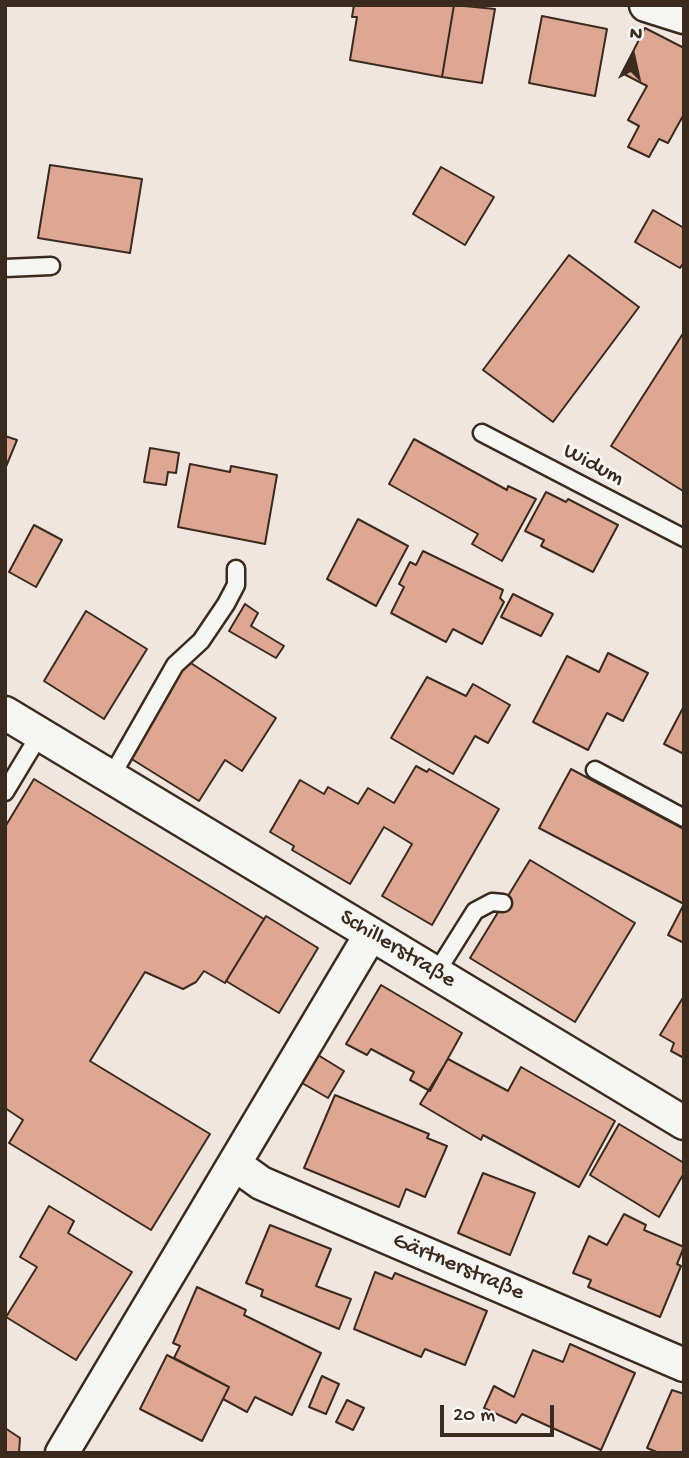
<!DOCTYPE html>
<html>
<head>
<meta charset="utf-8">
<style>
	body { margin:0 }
	#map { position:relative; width:689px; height:1458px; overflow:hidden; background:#f1e6df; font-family:"Gochi Hand",sans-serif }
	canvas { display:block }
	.frame { position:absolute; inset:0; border:7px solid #3b2a1e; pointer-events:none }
	.north { position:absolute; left:598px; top:21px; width:70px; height:70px; -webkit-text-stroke:5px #f6f6f2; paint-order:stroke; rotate:8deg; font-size:19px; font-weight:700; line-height:28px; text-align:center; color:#3b2a1e }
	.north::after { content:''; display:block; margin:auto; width:24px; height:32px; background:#3b2a1e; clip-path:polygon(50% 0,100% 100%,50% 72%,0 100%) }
	.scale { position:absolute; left:440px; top:1405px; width:114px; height:32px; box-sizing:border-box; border:4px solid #3b2a1e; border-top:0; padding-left:9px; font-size:21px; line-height:24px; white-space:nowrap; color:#3b2a1e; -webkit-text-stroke:5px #f6f6f2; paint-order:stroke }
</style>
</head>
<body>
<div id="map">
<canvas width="689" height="1458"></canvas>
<div class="frame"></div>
<div class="north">N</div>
<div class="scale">20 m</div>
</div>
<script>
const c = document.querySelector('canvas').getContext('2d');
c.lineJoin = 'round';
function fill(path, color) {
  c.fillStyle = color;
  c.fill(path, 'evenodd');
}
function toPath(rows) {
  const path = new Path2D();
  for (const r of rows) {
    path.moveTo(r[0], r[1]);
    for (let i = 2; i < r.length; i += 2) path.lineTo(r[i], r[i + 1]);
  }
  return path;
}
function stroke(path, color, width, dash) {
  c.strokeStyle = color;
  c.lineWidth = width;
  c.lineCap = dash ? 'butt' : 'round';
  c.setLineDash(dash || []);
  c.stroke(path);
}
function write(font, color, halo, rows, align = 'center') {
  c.font = font + ' "Gochi Hand",sans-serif';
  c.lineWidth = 6;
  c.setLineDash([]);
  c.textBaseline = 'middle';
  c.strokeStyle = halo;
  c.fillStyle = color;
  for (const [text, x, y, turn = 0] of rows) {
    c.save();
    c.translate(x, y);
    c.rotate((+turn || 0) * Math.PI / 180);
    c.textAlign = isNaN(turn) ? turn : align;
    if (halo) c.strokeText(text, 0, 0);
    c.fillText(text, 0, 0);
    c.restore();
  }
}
const building = toPath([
	[354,5,454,5,442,77,350,60,357,17,352,17,354,5],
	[454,5,495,9,482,83,442,77,454,5],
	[542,16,607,29,595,96,529,83,542,16],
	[645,28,684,48,684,114,668,143,659,139,649,157,628,147,639,126,628,120,647,86,622,73,645,28],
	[50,165,142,179,130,253,38,238,50,165],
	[441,167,494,197,465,245,413,214,441,167],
	[653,210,684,228,684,262,680,268,635,242,653,210],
	[569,255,639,307,553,422,483,370,569,255],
	[684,332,684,490,683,491,611,446,684,332],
	[5,436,17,440,5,469,5,436],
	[414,439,507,490,508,486,536,499,502,561,472,544,478,534,389,484,414,439],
	[150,448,179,453,176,473,168,472,166,485,144,482,150,448],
	[190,464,230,472,231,466,277,475,265,544,178,527,190,464],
	[546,492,566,502,568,499,618,525,593,572,541,546,544,540,525,531,546,492],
	[358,519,408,546,376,606,327,579,358,519],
	[34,525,62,540,36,587,9,572,34,525],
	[423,551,503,590,500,598,504,602,482,644,453,629,446,642,391,613,404,587,399,584,410,562,416,565,423,551],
	[513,594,553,614,541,636,501,617,513,594],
	[245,604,258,613,251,626,284,646,276,658,229,631,245,604],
	[86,611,147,649,104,719,44,681,86,611],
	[608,653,648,673,623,721,607,713,588,750,533,722,567,656,599,672,608,653],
	[186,660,276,718,242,771,225,760,199,801,130,758,156,717,152,714,186,660],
	[427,677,466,696,473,684,510,705,488,743,475,736,453,774,391,738,427,677],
	[684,706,684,754,664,744,684,706],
	[416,766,427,772,429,769,499,809,432,925,382,896,412,844,384,827,350,884,292,850,294,846,270,832,300,780,324,794,328,787,358,804,368,788,394,803,416,766],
	[571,769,684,829,684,904,539,828,571,769],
	[34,779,264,919,225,983,204,971,196,982,183,989,145,972,90,1061,210,1134,151,1230,9,1143,23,1120,5,1108,5,827,34,779],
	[530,860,635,923,575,1022,470,958,530,860],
	[684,904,684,943,668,935,684,904],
	[266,916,318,948,279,1013,226,981,266,916],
	[381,985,462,1033,430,1091,410,1080,414,1072,371,1049,367,1055,346,1044,381,985],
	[684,996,684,1058,671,1051,674,1043,660,1035,684,996],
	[318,1055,344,1071,328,1098,302,1083,318,1055],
	[448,1059,508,1091,521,1067,615,1121,579,1187,483,1135,481,1140,420,1104,448,1059],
	[335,1095,429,1134,427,1138,447,1146,425,1197,406,1189,399,1207,304,1168,335,1095],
	[619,1124,684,1163,684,1173,659,1217,590,1175,619,1124],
	[483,1173,535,1193,510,1255,458,1233,483,1173],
	[49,1206,74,1221,68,1233,132,1272,76,1360,6,1317,37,1267,20,1257,49,1206],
	[624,1214,646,1225,644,1230,684,1247,677,1264,681,1266,660,1317,588,1287,591,1280,573,1273,589,1236,607,1245,624,1214],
	[270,1225,331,1249,316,1286,351,1299,339,1329,261,1296,263,1290,246,1283,270,1225],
	[375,1272,392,1279,395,1273,487,1311,465,1365,425,1349,421,1357,354,1329,375,1272],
	[197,1287,246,1310,244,1315,321,1353,292,1415,255,1397,247,1412,223,1399,229,1387,174,1358,180,1346,173,1343,197,1287],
	[570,1344,635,1373,601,1450,522,1414,516,1423,484,1408,494,1386,514,1397,533,1350,563,1362,570,1344],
	[167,1355,229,1387,202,1441,140,1409,167,1355],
	[322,1376,339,1384,326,1414,309,1407,322,1376],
	[672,1390,684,1394,684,1453,659,1453,647,1448,672,1390],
	[347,1400,364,1408,353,1430,336,1422,347,1400],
	[5,1428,20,1438,19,1453,5,1453,5,1428]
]);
fill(building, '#dda793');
stroke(building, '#3b2a1e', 2);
const service = toPath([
	[5,268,51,266],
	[482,433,684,538],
	[595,770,684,818],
	[111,777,175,665,201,641,226,604,236,585,236,569],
	[5,792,40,734],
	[436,973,475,911,492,902,503,903]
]);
const minor = toPath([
	[646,5,684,17],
	[5,713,684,1123],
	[236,1165,261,1183,684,1365],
	[62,1453,371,934]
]);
stroke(service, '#3b2a1e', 21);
stroke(minor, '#3b2a1e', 37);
stroke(service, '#f6f6f2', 16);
stroke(minor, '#f6f6f2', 32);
write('23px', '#3b2a1e', '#f6f6f2', [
	["Widum",593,466,28],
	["Schillerstraße",397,950,31],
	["Gärtnerstraße",458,1268,23]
]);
</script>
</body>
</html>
